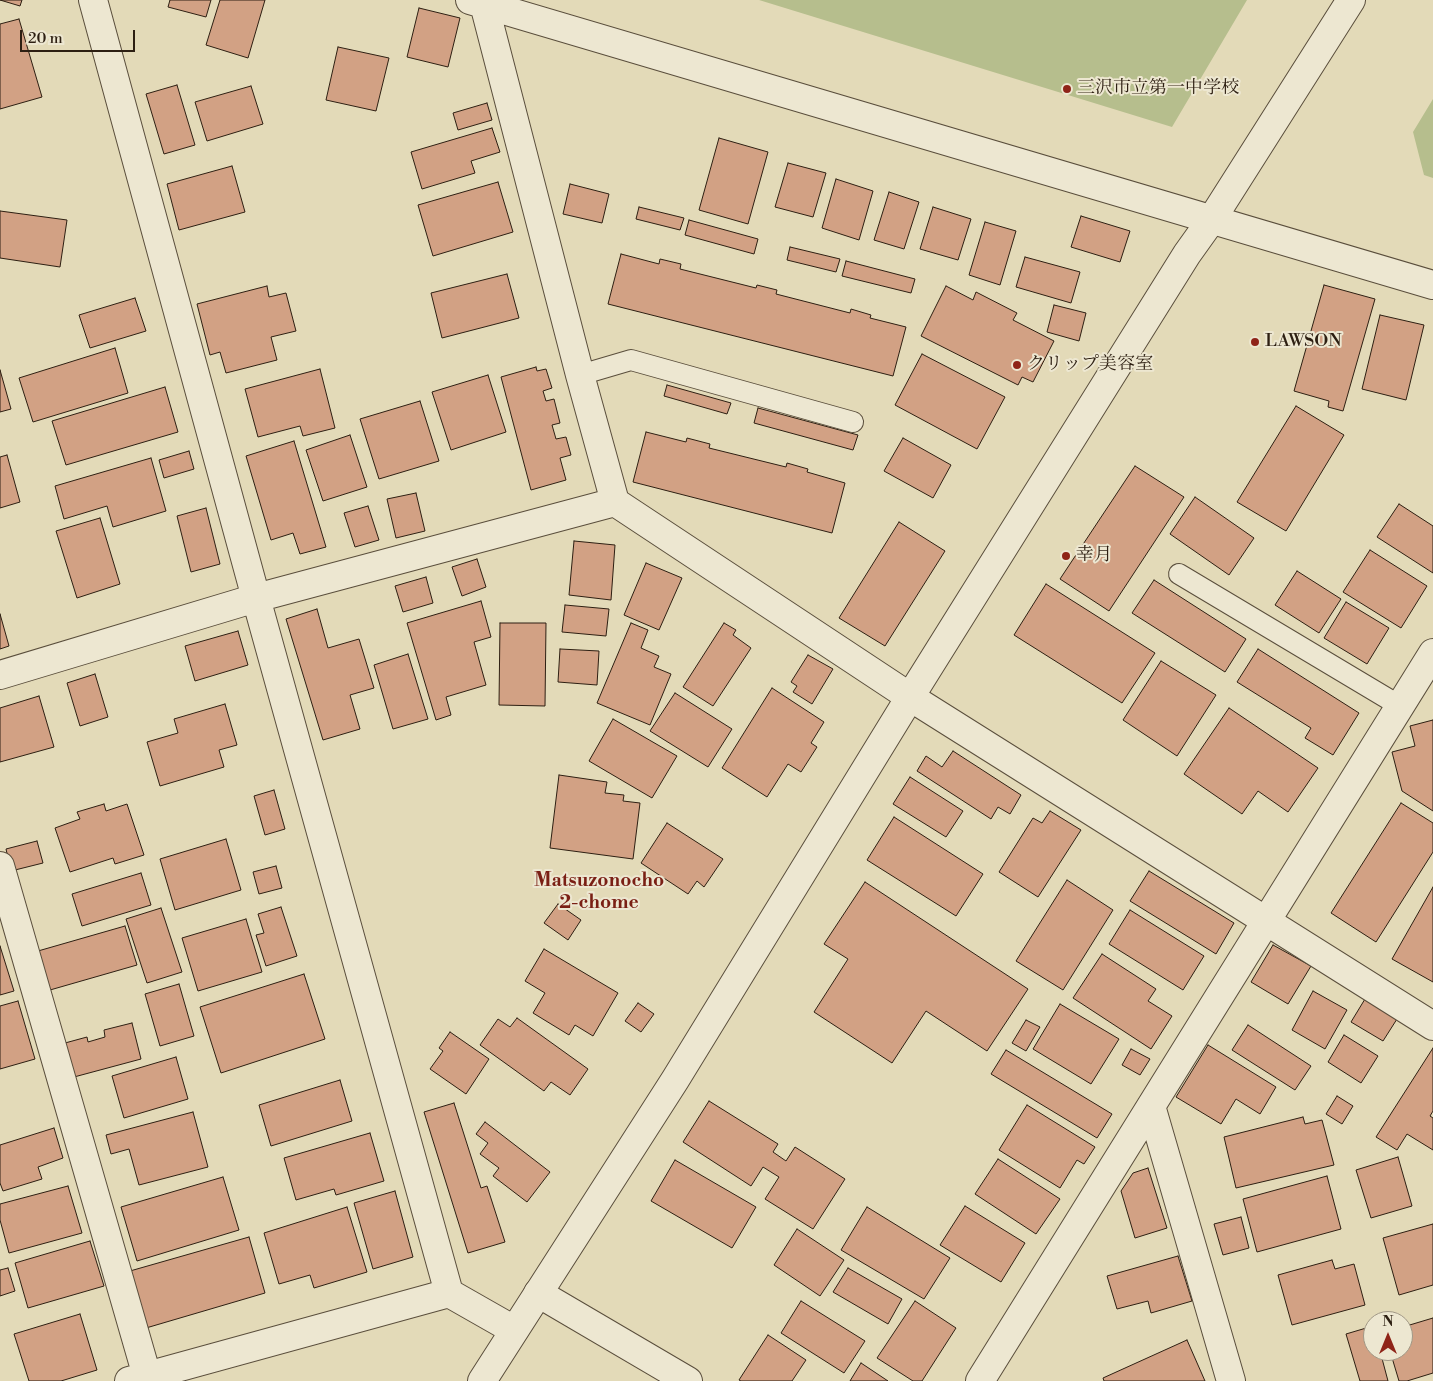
<!DOCTYPE html>
<html>
<head>
<meta charset="utf-8">
<style>
	body { margin:0 }
	#map { position:relative; width:1433px; height:1381px; overflow:hidden; background:#e3dab8; font-family:"Libre Bodoni",serif }
	canvas { display:block }
	.north { position:absolute; left:1363px; top:1311px; width:50px; height:50px; box-sizing:border-box; background:#ede7d1; border:1px solid #a09785; border-radius:50%; rotate:0deg; font-size:14px; font-weight:700; line-height:20px; text-align:center; color:#2d1f12 }
	.north::after { content:''; display:block; margin:auto; width:18px; height:22px; background:#8f2418; clip-path:polygon(50% 0,100% 100%,50% 72%,0 100%) }
	.scale { position:absolute; left:20px; top:30px; width:115px; height:22px; box-sizing:border-box; border:2px solid #2d1f12; border-top:0; padding-left:6px; font-size:15px; line-height:18px; white-space:nowrap; color:#2d1f12; -webkit-text-stroke:4px #ede7d1; paint-order:stroke }
</style>
</head>
<body>
<div id="map">
<canvas width="1433" height="1381"></canvas>
<div class="north">N</div>
<div class="scale">20 m</div>
</div>
<script>
const c = document.querySelector('canvas').getContext('2d');
c.lineJoin = 'round';
function fill(path, color) {
  c.fillStyle = color;
  c.fill(path, 'evenodd');
}
function toPath(rows) {
  const path = new Path2D();
  for (const r of rows) {
    path.moveTo(r[0], r[1]);
    for (let i = 2; i < r.length; i += 2) path.lineTo(r[i], r[i + 1]);
  }
  return path;
}
function stroke(path, color, width, dash) {
  c.strokeStyle = color;
  c.lineWidth = width;
  c.lineCap = dash ? 'butt' : 'round';
  c.setLineDash(dash || []);
  c.stroke(path);
}
function write(font, color, halo, rows, align = 'center') {
  c.font = font + ' "Libre Bodoni","Noto Serif JP",serif';
  c.lineWidth = 4;
  c.setLineDash([]);
  c.textBaseline = 'middle';
  c.strokeStyle = halo;
  c.fillStyle = color;
  for (const [text, x, y, turn = 0] of rows) {
    c.save();
    c.translate(x, y);
    c.rotate((+turn || 0) * Math.PI / 180);
    c.textAlign = isNaN(turn) ? turn : align;
    if (halo) c.strokeText(text, 0, 0);
    c.fillText(text, 0, 0);
    c.restore();
  }
}
fill(toPath([
	[759,0,1247,0,1172,127],
	[1433,99,1433,178,1424,175,1413,132]
]), '#b6be8d');
const building = toPath([
	[0,0,22,0,20,6,0,0],
	[170,0,211,0,206,17,168,7,170,0],
	[220,0,265,0,248,58,206,45,220,0],
	[419,8,460,18,448,67,407,57,419,8],
	[19,19,42,97,0,109,0,24,19,19],
	[338,47,389,58,376,111,326,100,338,47],
	[177,85,195,145,164,154,146,94,177,85],
	[251,86,263,124,207,141,195,102,251,86],
	[487,103,492,120,458,130,453,113,487,103],
	[492,128,500,152,471,161,475,173,422,189,411,152,492,128],
	[719,138,768,152,748,224,699,210,719,138],
	[788,163,826,173,813,217,775,207,788,163],
	[232,166,245,212,179,230,167,184,232,166],
	[836,179,873,191,859,240,822,228,836,179],
	[498,182,513,232,433,256,418,205,498,182],
	[570,184,609,194,602,223,563,214,570,184],
	[889,192,919,202,904,249,874,240,889,192],
	[639,207,684,218,680,230,636,219,639,207],
	[933,207,971,219,958,260,920,249,933,207],
	[0,211,67,220,60,267,0,258,0,211],
	[1081,216,1130,231,1120,262,1071,247,1081,216],
	[689,220,758,239,754,254,685,235,689,220],
	[985,222,1016,231,1000,285,969,275,985,222],
	[790,247,840,259,836,272,787,260,790,247],
	[621,254,659,264,660,259,681,264,680,269,756,288,757,285,777,290,776,294,850,313,851,309,871,315,870,318,906,327,893,376,608,304,621,254],
	[1025,257,1080,272,1071,303,1016,287,1025,257],
	[846,261,915,279,911,293,842,276,846,261],
	[507,274,519,318,442,338,431,293,507,274],
	[1324,285,1375,299,1343,411,1328,407,1329,401,1294,391,1324,285],
	[267,286,269,297,286,293,296,331,271,337,277,360,226,373,220,352,210,355,197,304,267,286],
	[946,286,973,300,976,292,1017,313,1013,320,1054,341,1033,382,1022,377,1018,385,921,336,946,286],
	[135,298,146,331,90,348,79,315,135,298],
	[1054,305,1086,313,1079,341,1047,332,1054,305],
	[1380,315,1424,325,1406,400,1362,389,1380,315],
	[115,348,128,393,33,422,19,378,115,348],
	[922,354,1005,397,977,449,895,405,922,354],
	[536,367,537,371,546,369,552,388,543,391,546,401,554,399,560,423,552,425,556,439,566,437,571,455,560,458,566,480,531,490,501,377,536,367],
	[320,369,335,428,303,436,300,426,258,437,245,389,320,369],
	[0,370,11,409,0,412,0,370],
	[488,375,506,432,451,450,432,392,488,375],
	[667,385,731,403,727,414,664,396,667,385],
	[165,387,178,432,66,465,52,421,165,387],
	[420,401,439,461,379,479,360,419,420,401],
	[1296,406,1344,435,1286,531,1237,502,1296,406],
	[758,408,858,435,853,450,754,423,758,408],
	[646,432,686,442,687,438,710,444,709,448,786,467,787,463,808,469,807,472,845,483,832,533,633,482,646,432],
	[350,435,367,487,323,501,306,450,350,435],
	[903,438,951,465,933,498,884,471,903,438],
	[294,441,326,547,300,554,293,533,271,540,246,456,294,441],
	[189,451,194,469,164,478,159,460,189,451],
	[7,455,20,502,0,508,0,457,7,455],
	[151,458,166,511,113,527,107,506,64,519,55,486,151,458],
	[1135,466,1184,497,1109,611,1060,579,1135,466],
	[416,493,425,531,396,538,387,499,416,493],
	[1195,497,1254,538,1229,575,1170,534,1195,497],
	[1399,504,1433,526,1433,573,1377,537,1399,504],
	[368,506,379,540,355,547,344,513,368,506],
	[206,508,220,564,191,572,177,516,206,508],
	[100,518,120,584,77,598,56,531,100,518],
	[899,522,945,551,885,646,839,618,899,522],
	[574,541,615,545,611,600,569,595,574,541],
	[1370,550,1427,586,1401,628,1343,592,1370,550],
	[477,559,486,587,462,596,452,567,477,559],
	[646,563,682,578,659,630,624,615,646,563],
	[1297,571,1341,599,1319,633,1275,605,1297,571],
	[426,577,433,603,403,612,395,586,426,577],
	[1154,580,1246,639,1225,672,1132,613,1154,580],
	[1046,584,1155,653,1122,703,1014,635,1046,584],
	[481,601,491,637,474,642,486,685,446,697,451,715,436,720,407,623,481,601],
	[1346,602,1389,628,1367,664,1324,638,1346,602],
	[565,605,609,609,606,636,562,632,565,605],
	[317,609,328,648,359,639,374,688,350,695,360,729,323,740,286,619,317,609],
	[0,614,9,646,0,649,0,614],
	[500,623,546,623,545,706,499,705,500,623],
	[631,623,648,630,641,648,659,656,654,667,671,674,650,725,597,703,631,623],
	[724,623,736,630,733,635,751,648,713,706,683,687,724,623],
	[238,631,248,665,195,681,185,646,238,631],
	[560,649,599,651,597,685,558,682,560,649],
	[1258,649,1359,713,1333,755,1305,738,1311,728,1237,682,1258,649],
	[408,654,428,719,393,729,374,665,408,654],
	[808,655,833,669,812,704,793,692,797,686,791,682,808,655],
	[1161,661,1216,695,1177,756,1123,720,1161,661],
	[95,674,108,717,80,726,67,683,95,674],
	[772,688,824,722,811,743,817,747,801,772,788,764,767,797,722,768,772,688],
	[675,693,732,729,708,767,650,731,675,693],
	[39,696,54,747,0,762,0,708,39,696],
	[225,704,237,745,219,750,224,767,160,786,147,742,178,733,174,719,225,704],
	[1229,708,1318,768,1288,812,1258,791,1242,814,1184,774,1229,708],
	[613,719,677,756,652,798,589,761,613,719],
	[1433,720,1433,811,1402,791,1392,752,1415,746,1410,726,1433,720],
	[953,751,1021,795,1010,814,998,807,991,819,917,771,926,756,942,767,953,751],
	[559,775,607,782,605,793,624,795,623,801,640,803,633,859,550,848,559,775],
	[910,777,963,811,946,837,893,804,910,777],
	[274,790,285,829,265,835,254,796,274,790],
	[1401,803,1433,823,1433,852,1376,942,1331,913,1401,803],
	[104,804,106,811,127,804,144,855,115,864,113,858,70,872,55,828,80,819,77,812,104,804],
	[1050,811,1081,830,1038,897,999,872,1033,818,1042,823,1050,811],
	[894,817,983,874,956,916,867,860,894,817],
	[667,823,723,859,704,887,697,881,688,894,641,863,667,823],
	[226,839,241,890,175,910,160,859,226,839],
	[37,841,43,863,11,871,6,849,37,841],
	[276,866,282,888,259,894,253,872,276,866],
	[1149,871,1234,923,1216,954,1130,901,1149,871],
	[141,873,151,905,82,926,72,894,141,873],
	[1067,880,1113,910,1063,990,1016,961,1067,880],
	[865,882,1028,989,987,1051,926,1011,892,1063,814,1012,848,959,824,944,865,882],
	[1433,887,1433,982,1392,959,1433,887],
	[558,904,581,920,568,940,544,923,558,904],
	[281,907,297,956,266,966,256,935,264,933,258,914,281,907],
	[161,908,182,972,147,983,126,919,161,908],
	[1130,910,1204,956,1183,990,1109,944,1130,910],
	[246,919,262,972,198,991,182,938,246,919],
	[125,926,137,965,50,990,38,951,125,926],
	[1273,945,1311,966,1288,1004,1251,982,1273,945],
	[0,946,14,991,0,995,0,946],
	[544,949,618,993,593,1036,575,1025,569,1035,533,1013,545,993,525,981,544,949],
	[1102,954,1156,989,1148,1001,1172,1016,1151,1049,1073,998,1102,954],
	[304,974,325,1039,221,1073,200,1007,304,974],
	[179,984,194,1036,160,1046,145,994,179,984],
	[1313,991,1347,1010,1325,1049,1292,1030,1313,991],
	[1365,999,1397,1019,1383,1041,1351,1022,1365,999],
	[18,1001,35,1059,0,1069,0,1006,18,1001],
	[638,1003,654,1014,641,1032,625,1021,638,1003],
	[1060,1004,1119,1039,1091,1084,1033,1049,1060,1004],
	[517,1018,588,1069,570,1095,551,1082,544,1091,480,1045,498,1019,510,1027,517,1018],
	[1026,1020,1040,1027,1026,1051,1012,1043,1026,1020],
	[132,1023,141,1059,74,1077,65,1043,87,1037,88,1042,105,1037,104,1030,132,1023],
	[1248,1025,1311,1066,1295,1090,1232,1050,1248,1025],
	[450,1032,489,1059,466,1094,430,1069,443,1051,439,1048,450,1032],
	[1344,1035,1378,1056,1361,1083,1328,1062,1344,1035],
	[1208,1045,1276,1087,1260,1114,1236,1099,1221,1124,1176,1097,1208,1045],
	[1433,1048,1433,1111,1430,1116,1433,1118,1433,1150,1407,1134,1397,1150,1376,1137,1433,1048],
	[1131,1049,1150,1059,1140,1075,1122,1065,1131,1049],
	[1006,1050,1112,1114,1097,1138,991,1074,1006,1050],
	[176,1057,188,1099,124,1118,112,1076,176,1057],
	[340,1080,352,1121,271,1146,259,1105,340,1080],
	[1337,1096,1353,1106,1342,1124,1326,1114,1337,1096],
	[709,1101,778,1144,773,1152,786,1161,795,1147,845,1179,813,1229,765,1199,779,1177,763,1167,751,1186,683,1142,709,1101],
	[454,1103,481,1188,487,1186,505,1242,468,1253,424,1112,454,1103],
	[1027,1105,1095,1147,1084,1164,1077,1160,1060,1188,999,1150,1027,1105],
	[193,1112,208,1167,139,1185,129,1149,111,1154,106,1135,193,1112],
	[1303,1117,1305,1124,1322,1120,1334,1165,1236,1188,1224,1137,1303,1117],
	[485,1122,550,1172,527,1202,493,1176,499,1168,480,1154,488,1143,476,1134,485,1122],
	[54,1128,63,1158,38,1167,42,1179,3,1191,0,1183,0,1145,54,1128],
	[370,1133,384,1181,336,1195,334,1189,296,1200,284,1158,370,1133],
	[1398,1157,1412,1206,1371,1218,1356,1170,1398,1157],
	[998,1159,1060,1199,1036,1234,975,1194,998,1159],
	[675,1160,756,1207,732,1248,651,1201,675,1160],
	[1148,1168,1167,1228,1135,1238,1121,1191,1133,1173,1148,1168],
	[1327,1176,1341,1229,1257,1252,1243,1199,1327,1176],
	[223,1177,239,1230,137,1261,121,1207,223,1177],
	[68,1186,82,1233,9,1253,0,1220,0,1204,68,1186],
	[395,1191,413,1257,373,1269,354,1203,395,1191],
	[965,1206,1025,1243,1001,1282,940,1245,965,1206],
	[347,1207,367,1272,314,1288,310,1275,279,1284,264,1233,347,1207],
	[867,1207,950,1258,924,1299,841,1250,867,1207],
	[1241,1217,1249,1248,1223,1255,1214,1224,1241,1217],
	[1433,1224,1433,1285,1399,1295,1383,1238,1433,1224],
	[797,1229,844,1260,820,1296,774,1265,797,1229],
	[249,1237,265,1293,146,1328,130,1271,249,1237],
	[90,1241,104,1286,28,1308,15,1263,90,1241],
	[1178,1256,1192,1301,1151,1313,1148,1301,1117,1309,1107,1276,1178,1256],
	[1332,1260,1335,1269,1354,1264,1365,1305,1292,1325,1278,1275,1332,1260],
	[8,1268,15,1291,0,1296,0,1270,8,1268],
	[848,1268,902,1299,888,1324,833,1292,848,1268],
	[801,1301,865,1341,844,1373,781,1333,801,1301],
	[915,1301,956,1328,922,1381,913,1381,877,1358,915,1301],
	[80,1314,97,1370,61,1381,29,1381,14,1334,80,1314],
	[1433,1318,1433,1373,1407,1381,1399,1381,1390,1351,1403,1351,1403,1327,1433,1318],
	[1373,1326,1373,1351,1380,1351,1388,1381,1360,1381,1346,1334,1373,1326],
	[768,1335,806,1360,792,1381,741,1381,739,1380,768,1335],
	[1187,1340,1205,1381,1104,1381,1103,1378,1187,1340],
	[861,1363,888,1381,850,1381,861,1363]
]);
fill(building, '#d2a184');
stroke(building, '#2d1f12', 1);
const service = toPath([
	[580,375,631,360,853,422],
	[1179,574,1400,706]
]);
const minor = toPath([
	[93,0,256,598,449,1293],
	[470,0,1433,285],
	[484,4,580,375,615,502,910,697,1433,1026],
	[0,675,256,598,615,502],
	[0,866,147,1376],
	[1151,1106,1231,1381],
	[538,1293,688,1381],
	[129,1381,449,1293,514,1330],
	[980,1381,1433,653]
]);
const tertiary = toPath([
	[482,1381,675,1080,910,697,1187,254,1212,219,1351,0]
]);
stroke(service, '#5a4e3c', 22);
stroke(minor, '#5a4e3c', 30);
stroke(tertiary, '#5a4e3c', 30);
stroke(service, '#ede7d1', 20);
stroke(minor, '#ede7d1', 28);
stroke(tertiary, '#ede7d1', 28);
for (const [x, y, r, color] of [
	[1067,89,5,"#8f2418"],
	[1255,342,5,"#8f2418"],
	[1017,365,5,"#8f2418"],
	[1066,556,5,"#8f2418"]
]) {
  const dot = new Path2D();
  dot.arc(x, y, r, 0, 2 * Math.PI);
  c.fillStyle = color;
  c.fill(dot);
  stroke(dot, '#ede7d1', 2);
}
write('18px', '#2d1f12', '#ede7d1', [
	["三沢市立第一中学校",1077,89],
	["LAWSON",1265,342],
	["クリップ美容室",1027,365],
	["幸月",1076,556]
], 'left');
write('bold 19px', '#7a1f14', '#ede7d1', [
	["Matsuzonocho",599,881],
	["2-chome",599,903]
]);
</script>
</body>
</html>
